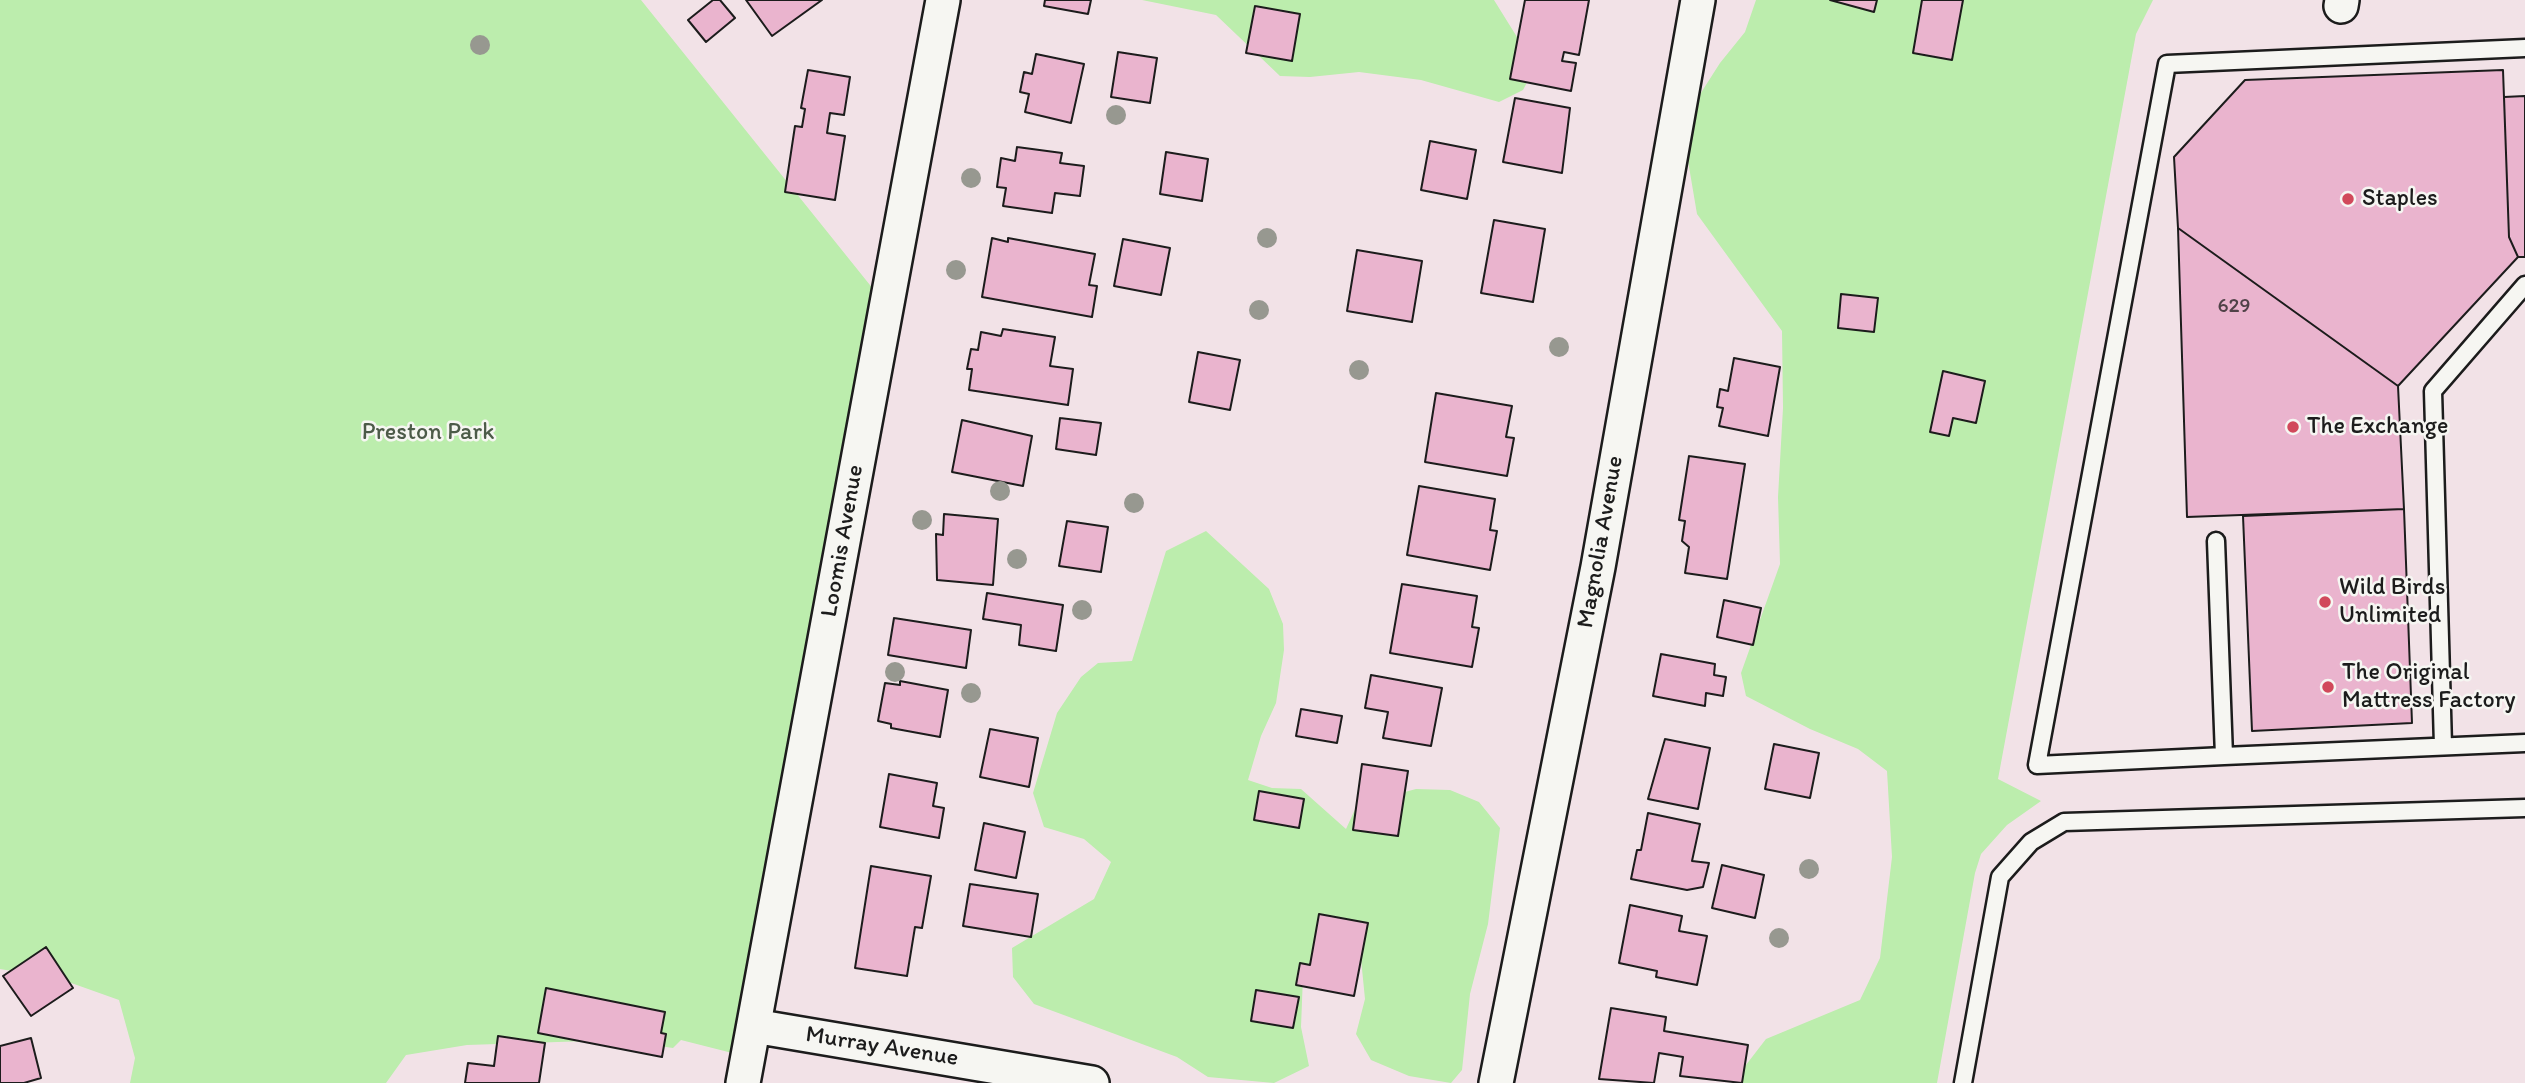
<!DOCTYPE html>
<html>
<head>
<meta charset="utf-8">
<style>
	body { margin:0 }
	canvas { display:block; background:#f2e2e7 }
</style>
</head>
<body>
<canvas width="2525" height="1083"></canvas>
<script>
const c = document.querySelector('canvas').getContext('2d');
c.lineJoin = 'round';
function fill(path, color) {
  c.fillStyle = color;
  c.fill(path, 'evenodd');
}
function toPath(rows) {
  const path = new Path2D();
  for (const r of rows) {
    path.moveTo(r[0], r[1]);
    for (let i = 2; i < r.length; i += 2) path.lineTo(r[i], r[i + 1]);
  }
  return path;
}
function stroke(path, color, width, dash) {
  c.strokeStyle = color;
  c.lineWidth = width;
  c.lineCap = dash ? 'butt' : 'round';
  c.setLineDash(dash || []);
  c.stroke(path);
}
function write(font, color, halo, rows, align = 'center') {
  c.font = font + ' Itim,sans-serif';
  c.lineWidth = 5;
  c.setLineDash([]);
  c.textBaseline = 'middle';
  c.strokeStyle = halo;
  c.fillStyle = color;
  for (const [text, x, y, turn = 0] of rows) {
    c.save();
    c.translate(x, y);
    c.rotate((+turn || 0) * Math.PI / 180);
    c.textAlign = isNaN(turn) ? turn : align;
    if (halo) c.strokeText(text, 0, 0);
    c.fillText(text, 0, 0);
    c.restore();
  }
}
fill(toPath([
	[0,0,641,0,886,305,748,1057,681,1040,673,1048,619,1040,467,1045,406,1055,386,1083,130,1083,135,1058,119,1000,60,979,0,969],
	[1142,0,1494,0,1517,37,1532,73,1523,90,1499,102,1421,80,1359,72,1310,77,1280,76,1216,15],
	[1756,0,2153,0,2136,34,1998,779,2041,801,2007,825,1981,854,1975,873,1937,1083,1732,1083,1766,1039,1860,1000,1880,958,1892,857,1887,771,1858,749,1810,729,1746,696,1741,673,1780,564,1778,497,1783,408,1782,331,1697,214,1687,155,1697,99,1720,63,1745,32],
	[1206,531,1269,589,1283,624,1284,650,1276,703,1261,736,1248,780,1272,788,1301,789,1346,829,1357,805,1416,789,1450,790,1479,802,1500,828,1488,924,1470,994,1462,1070,1451,1083,1409,1076,1371,1060,1356,1034,1365,999,1361,959,1328,955,1303,976,1301,1027,1309,1066,1274,1083,1208,1077,1177,1057,1034,1004,1013,977,1012,948,1094,899,1111,862,1084,839,1044,827,1033,793,1057,713,1081,677,1098,663,1132,661,1166,551]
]), '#bcedad');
const building = toPath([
	[713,0,720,0,735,18,706,42,688,20,713,0],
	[746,0,822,0,772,36,746,0],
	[1045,0,1091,0,1088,14,1044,6,1045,0],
	[1525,0,1589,0,1579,55,1564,52,1562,61,1576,63,1571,91,1510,79,1525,0],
	[1830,0,1877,0,1874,12,1830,0],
	[1922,0,1963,0,1952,60,1913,53,1922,0],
	[1255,6,1300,14,1292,61,1246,53,1255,6],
	[1118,52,1157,58,1150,103,1111,97,1118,52],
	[1036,54,1084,64,1071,123,1025,112,1029,94,1020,92,1024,72,1032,74,1036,54],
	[808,70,850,77,844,115,830,113,827,133,845,136,835,200,785,192,795,126,802,127,805,109,801,108,808,70],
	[2503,70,2509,237,2518,257,2398,386,2178,228,2174,157,2245,80,2503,70],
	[2525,96,2525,257,2518,257,2509,237,2504,97,2525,96],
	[1515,98,1570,108,1562,173,1503,162,1515,98],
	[1430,141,1476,150,1467,199,1421,190,1430,141],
	[1017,147,1062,153,1060,163,1084,166,1080,196,1055,193,1052,213,1003,206,1006,188,997,187,1001,158,1015,161,1017,147],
	[1166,152,1208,159,1202,201,1160,194,1166,152],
	[1494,220,1545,229,1533,302,1481,293,1494,220],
	[2178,228,2398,386,2404,509,2187,517,2178,228],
	[992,238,1008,242,1008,238,1095,254,1089,285,1097,286,1092,317,982,297,992,238],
	[1123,239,1170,248,1161,295,1114,286,1123,239],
	[1357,250,1422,261,1412,322,1347,311,1357,250],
	[1841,294,1878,298,1874,332,1838,328,1841,294],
	[1003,329,1055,337,1050,366,1073,369,1068,405,969,390,972,369,967,369,971,349,978,350,981,332,1001,336,1003,329],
	[1198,352,1240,360,1230,410,1189,402,1198,352],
	[1734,358,1780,367,1768,436,1719,426,1723,408,1717,407,1720,389,1728,391,1734,358],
	[1943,371,1985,381,1976,423,1953,418,1949,436,1930,432,1943,371],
	[1436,393,1512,406,1506,437,1514,438,1507,476,1425,462,1436,393],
	[1060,418,1101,423,1096,455,1056,449,1060,418],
	[962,420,1032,436,1023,486,952,472,962,420],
	[1689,456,1745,464,1727,579,1685,573,1689,547,1682,541,1685,521,1679,520,1689,456],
	[1419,486,1495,499,1490,530,1497,531,1490,570,1407,555,1419,486],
	[2404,509,2412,723,2252,731,2243,516,2404,509],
	[944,514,998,519,993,585,937,580,936,534,943,535,944,514],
	[1067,521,1108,527,1101,572,1059,566,1067,521],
	[1402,584,1477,596,1472,627,1479,628,1472,667,1390,653,1402,584],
	[987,593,1063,605,1056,651,1019,645,1021,625,983,619,987,593],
	[1724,600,1761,608,1753,645,1717,637,1724,600],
	[894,618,971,630,966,668,888,655,894,618],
	[1661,654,1715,664,1714,675,1726,677,1723,696,1706,693,1705,706,1653,696,1661,654],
	[1371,675,1442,688,1431,746,1383,738,1388,712,1365,708,1371,675],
	[900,681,948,690,940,737,891,728,891,724,878,721,885,683,900,685,900,681],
	[1301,709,1342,716,1337,743,1296,736,1301,709],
	[990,729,1038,738,1029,787,980,777,990,729],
	[1665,739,1710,748,1698,809,1648,799,1665,739],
	[1774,744,1819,753,1810,798,1765,789,1774,744],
	[1362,764,1408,771,1398,836,1353,830,1362,764],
	[889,774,937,783,933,806,944,808,939,838,880,827,889,774],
	[1259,791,1304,799,1299,828,1254,820,1259,791],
	[1648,813,1700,824,1692,861,1709,863,1703,887,1687,890,1631,879,1637,850,1641,850,1648,813],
	[984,823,1025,832,1016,878,975,870,984,823],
	[1722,865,1764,875,1755,918,1712,908,1722,865],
	[871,866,931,876,922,928,915,927,907,976,855,968,871,866],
	[970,884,1038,894,1031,937,963,926,970,884],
	[1630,905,1682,916,1679,931,1707,936,1697,985,1656,977,1657,971,1619,963,1630,905],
	[1319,914,1368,923,1354,996,1296,985,1300,963,1310,965,1319,914],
	[46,947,73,988,31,1016,3,976,46,947],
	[546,988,665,1012,661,1033,666,1034,662,1057,538,1033,546,988],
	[1256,990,1299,997,1293,1028,1251,1021,1256,990],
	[1611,1008,1666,1017,1664,1031,1748,1045,1742,1083,1680,1076,1683,1057,1659,1053,1654,1083,1599,1079,1611,1008],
	[498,1036,545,1043,539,1083,465,1083,468,1063,494,1066,498,1036],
	[31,1038,41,1078,24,1083,0,1083,0,1046,31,1038]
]);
fill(building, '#eab4ce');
stroke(building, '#1c1c1c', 2);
const service = toPath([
	[2216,541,2224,756,2525,743],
	[2443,746,2433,391,2525,285],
	[2224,756,2037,765,2167,64,2525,48],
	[1963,1083,2000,877,2031,842,2064,822,2525,808]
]);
const minor = toPath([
	[2341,6,2342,0],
	[754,1026,1092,1083],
	[743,1083,943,0],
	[1496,1083,1598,567,1698,0]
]);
stroke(service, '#1c1c1c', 21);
stroke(minor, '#1c1c1c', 38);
stroke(service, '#f6f6f2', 16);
stroke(minor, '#f6f6f2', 33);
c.fillStyle = '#979890';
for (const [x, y] of [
	[480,45],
	[1116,115],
	[971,178],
	[1267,238],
	[956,270],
	[1259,310],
	[1559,347],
	[1359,370],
	[1000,491],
	[1134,503],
	[922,520],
	[1017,559],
	[1082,610],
	[895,672],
	[971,693],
	[1809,869],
	[1779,938]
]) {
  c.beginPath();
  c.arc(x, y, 10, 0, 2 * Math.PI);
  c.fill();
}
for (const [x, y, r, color] of [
	[2348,199,7,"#d1495b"],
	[2293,427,7,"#d1495b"],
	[2325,602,7,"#d1495b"],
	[2328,687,7,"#d1495b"]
]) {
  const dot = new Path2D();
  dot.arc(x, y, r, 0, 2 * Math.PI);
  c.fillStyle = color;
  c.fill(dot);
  stroke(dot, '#f6f6f2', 2.5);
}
write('21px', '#504248', null, [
	["629",2234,307]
]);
write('24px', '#1c1c1c', '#f6f6f2', [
	["Staples",2362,199],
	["The Exchange",2307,427],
	["Wild Birds",2339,588],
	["Unlimited",2339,616],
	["The Original",2342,673],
	["Mattress Factory",2342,701]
], 'left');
write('24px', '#4c5b48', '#f6f6f2', [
	["Preston Park",428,433]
]);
write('24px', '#1c1c1c', '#f6f6f2', [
	["Loomis Avenue",843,541,-80],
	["Magnolia Avenue",1601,542,-80],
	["Murray Avenue",882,1047,9]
]);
</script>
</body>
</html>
